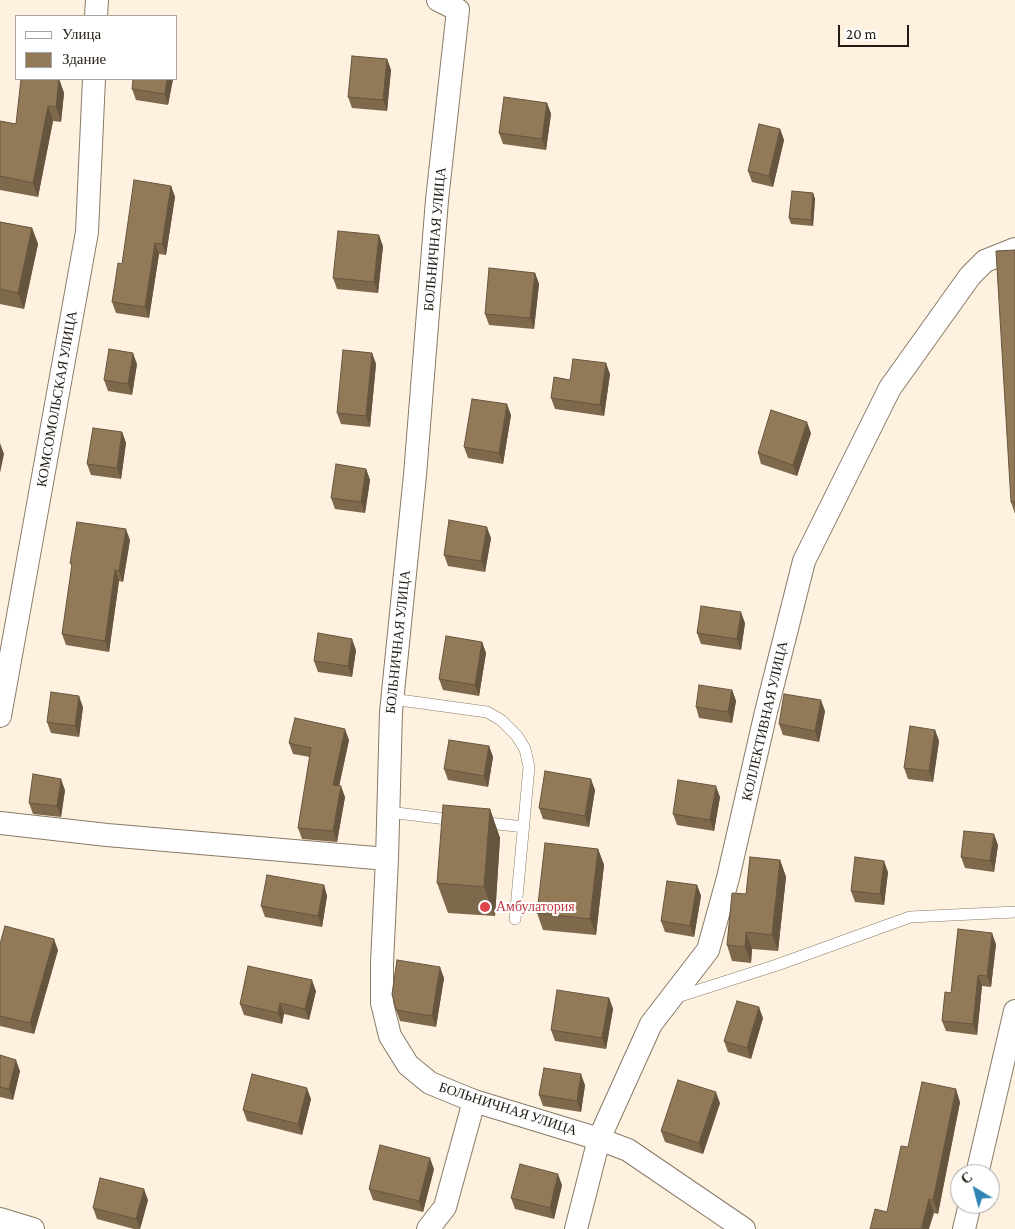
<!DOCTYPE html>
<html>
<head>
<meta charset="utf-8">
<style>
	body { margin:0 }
	#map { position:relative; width:1015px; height:1229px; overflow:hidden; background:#fef1e0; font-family:"Crimson Pro",serif }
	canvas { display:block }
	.legend { position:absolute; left:15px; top:15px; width:162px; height:65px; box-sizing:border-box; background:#fff; border:1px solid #a7a4a1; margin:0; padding:6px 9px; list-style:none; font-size:15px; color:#221c14 }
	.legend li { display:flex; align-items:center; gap:10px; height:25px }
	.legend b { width:25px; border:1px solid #a7a4a1 }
	.north { position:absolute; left:950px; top:1164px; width:50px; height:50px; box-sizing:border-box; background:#fff; border:1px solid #a7a4a1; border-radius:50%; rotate:323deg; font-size:14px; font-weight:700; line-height:20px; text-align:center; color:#221c14 }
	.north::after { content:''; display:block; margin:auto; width:18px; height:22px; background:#2e84b3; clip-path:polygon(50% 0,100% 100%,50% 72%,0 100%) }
	.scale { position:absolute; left:838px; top:25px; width:71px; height:22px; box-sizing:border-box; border:2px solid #221c14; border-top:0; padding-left:6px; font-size:15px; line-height:18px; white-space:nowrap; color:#221c14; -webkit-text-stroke:4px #fff; paint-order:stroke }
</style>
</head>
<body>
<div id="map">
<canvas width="1015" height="1229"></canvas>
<ul class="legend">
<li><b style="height:6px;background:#fff"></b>Улица</li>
<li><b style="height:14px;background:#927a59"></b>Здание</li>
</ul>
<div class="north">С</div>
<div class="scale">20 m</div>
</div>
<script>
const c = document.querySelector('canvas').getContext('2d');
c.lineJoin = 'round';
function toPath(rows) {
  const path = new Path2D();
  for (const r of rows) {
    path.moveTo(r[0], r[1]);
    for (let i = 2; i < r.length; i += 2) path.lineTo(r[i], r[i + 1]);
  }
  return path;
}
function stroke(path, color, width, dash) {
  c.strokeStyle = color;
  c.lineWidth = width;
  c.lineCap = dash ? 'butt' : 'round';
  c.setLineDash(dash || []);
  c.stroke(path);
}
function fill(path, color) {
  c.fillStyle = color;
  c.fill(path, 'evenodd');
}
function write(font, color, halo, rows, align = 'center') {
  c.font = font + ' "Crimson Pro",serif';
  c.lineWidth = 4;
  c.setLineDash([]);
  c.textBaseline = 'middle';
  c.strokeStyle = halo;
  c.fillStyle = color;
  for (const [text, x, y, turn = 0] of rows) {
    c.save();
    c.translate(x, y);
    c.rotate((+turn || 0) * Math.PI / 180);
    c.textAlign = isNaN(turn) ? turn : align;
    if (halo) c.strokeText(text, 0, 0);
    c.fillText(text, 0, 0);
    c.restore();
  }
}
const service = toPath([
	[392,699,487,712,501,720,517,736,525,749,529,767,515,919],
	[388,812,455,820],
	[481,822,524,827],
	[674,998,777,965,910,917,1015,912]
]);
const minor = toPath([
	[438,0,458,10,437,200,415,475,391,712,387,859,382,963,382,1003,390,1036,408,1065,430,1083,474,1101,599,1139,628,1150,744,1229],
	[96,16,97,0],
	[0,716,87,232,94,79],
	[0,823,107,835,387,859],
	[977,1174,1015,1011],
	[0,1219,33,1229],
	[428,1229,445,1207,474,1101],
	[576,1229,599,1139,651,1024,708,950,728,878,766,712,804,561,890,388,970,276,985,261,1015,249],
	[964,1229,970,1204]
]);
stroke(service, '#887a66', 12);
stroke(minor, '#887a66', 24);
stroke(service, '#fff', 11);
stroke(minor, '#fff', 22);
fill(toPath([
	[387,59,391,70,387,111,352,108,348,97],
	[59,79,64,93,61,122,53,121,38,197,0,190,0,121,16,124],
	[173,79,168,105,136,100,132,89],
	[547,103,551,114,546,150,503,144,499,133],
	[780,129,784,140,773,187,752,182,748,171],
	[171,186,175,197,166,255,159,254,149,318,116,313,112,302,122,264],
	[813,193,815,199,813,226,791,224,789,218],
	[0,222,32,228,38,244,24,309,0,304],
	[383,246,378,293,337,289,333,278],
	[1015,250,1015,514,1011,502],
	[535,273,539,284,534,329,489,325,485,314],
	[372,353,376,364,370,427,341,424,337,413],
	[137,364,132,395,108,391,104,380],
	[610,374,604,416,555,409,551,398,570,380],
	[511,415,503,464,468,458,464,447],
	[122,432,126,443,121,479,91,475,87,464],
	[811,433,797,476,761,464,758,453],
	[366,469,370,480,365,513,335,509,331,498],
	[491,538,485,572,448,566,444,555],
	[130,540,123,582,119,581,109,652,66,645,62,634,72,567,70,563],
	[745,623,741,650,701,644,697,633],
	[482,642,486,653,479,696,443,690,439,679],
	[356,650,352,677,318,672,314,661],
	[732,690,736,701,732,723,699,718,696,707],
	[83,707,79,737,51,733,47,722],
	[825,711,819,742,783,735,779,724],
	[935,730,939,741,933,782,908,779,904,768],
	[349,740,339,786,345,797,337,842,302,839,298,828,310,757,293,754,289,743],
	[489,746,493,757,488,787,448,780,444,769],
	[65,790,61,817,33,814,29,803],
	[595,790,589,827,543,819,539,808],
	[720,797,714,831,677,825,673,814],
	[490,809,500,838,495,916,448,913,437,883],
	[998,845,994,872,965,868,961,857],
	[598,849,604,865,596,935,543,930,537,913],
	[780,860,786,877,778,951,752,949,751,963,732,961,727,945,746,894],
	[888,872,884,905,855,902,851,891],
	[324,885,327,896,322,927,265,917,261,906],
	[697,885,701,896,694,937,665,932,661,921],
	[0,944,58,950,34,1034,0,1026],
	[996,944,991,987,982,986,977,1035,946,1031,942,1021,951,993],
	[444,978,436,1027,400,1021,396,1010],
	[316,991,309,1020,284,1014,282,1024,244,1015,240,1004],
	[609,998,613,1009,606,1049,555,1041,551,1030],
	[763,1018,751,1059,728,1052,724,1041],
	[0,1055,20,1071,13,1100,0,1097],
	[585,1085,581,1112,543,1106,539,1095],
	[311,1099,302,1135,247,1121,243,1110],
	[960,1102,938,1214,934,1213,887,1212,908,1147],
	[720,1103,703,1154,665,1142,661,1131],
	[434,1169,423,1212,373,1200,369,1189],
	[562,1185,554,1219,515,1209,511,1198],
	[148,1200,140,1229,134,1229,97,1219,93,1208]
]), '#7e694d');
fill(toPath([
	[387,59,391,70,387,111,383,100],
	[59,79,64,93,61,122,56,107],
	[167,79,173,79,168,105,165,94],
	[547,103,551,114,546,150,542,139],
	[48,106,53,121,38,197,33,183],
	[780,129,784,140,773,187,769,176],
	[171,186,175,197,166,255,162,244],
	[813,193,815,199,813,226,811,220],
	[32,228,38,244,24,309,18,293],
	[379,235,383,246,378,293,374,282],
	[155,243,159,254,149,318,145,307],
	[535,273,539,284,534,329,530,318],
	[133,353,137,364,132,395,128,384],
	[372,353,376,364,370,427,366,416],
	[606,363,610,374,604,416,600,405],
	[507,404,511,415,503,464,499,453],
	[807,422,811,433,797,476,793,465],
	[122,432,126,443,121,479,117,468],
	[0,443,4,454,0,473],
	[366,469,370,480,365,513,361,502],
	[487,527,491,538,485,572,481,561],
	[126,529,130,540,123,582,119,571],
	[115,570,119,581,109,652,105,641],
	[741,612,745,623,741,650,737,639],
	[352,639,356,650,352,677,348,666],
	[482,642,486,653,479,696,475,685],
	[732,690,736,701,732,723,728,712],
	[79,696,83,707,79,737,75,726],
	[821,700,825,711,819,742,815,731],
	[345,729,349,740,337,796,333,785],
	[935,730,939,741,933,782,929,771],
	[489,746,493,757,488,787,484,776],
	[61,779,65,790,61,817,57,806],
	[591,779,595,790,589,827,585,816],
	[341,786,345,797,337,842,333,831],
	[716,786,720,797,714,831,710,820],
	[490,809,500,838,495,916,484,887],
	[994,834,998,845,994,872,990,861],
	[598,849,604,865,596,935,590,919],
	[780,860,786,877,778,951,772,935],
	[884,861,888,872,884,905,880,894],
	[324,885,327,896,322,927,318,916],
	[697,885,701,896,694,937,690,926],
	[746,932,752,949,751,963,745,947],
	[992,933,996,944,991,987,987,976],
	[54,939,58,950,34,1034,30,1023],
	[440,967,444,978,436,1027,432,1016],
	[978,975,982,986,977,1035,973,1024],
	[312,980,316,991,309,1020,305,1009],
	[609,998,613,1009,606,1049,602,1038],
	[280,1003,284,1014,282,1024,278,1013],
	[759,1007,763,1018,751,1059,747,1048],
	[16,1060,20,1071,13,1100,9,1089],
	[581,1074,585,1085,581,1112,577,1101],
	[307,1088,311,1099,302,1135,298,1124],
	[956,1089,960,1102,938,1214,933,1200],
	[716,1092,720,1103,703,1154,699,1143],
	[430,1158,434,1169,423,1212,419,1201],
	[558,1174,562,1185,554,1219,550,1208],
	[144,1189,148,1200,140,1229,136,1219],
	[929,1199,934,1213,929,1229,921,1229]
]), '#66553e');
const building = toPath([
	[352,56,387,59,383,100,348,97,352,56],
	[21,79,59,79,56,107,48,106,33,183,0,176,0,121,16,124,21,79],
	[133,79,167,79,165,94,132,89,133,79],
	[504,97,547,103,542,139,499,133,504,97],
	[759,124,780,129,769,176,748,171,759,124],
	[134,180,171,186,162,244,155,243,145,307,112,302,118,263,122,264,134,180],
	[792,191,813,193,811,220,789,218,792,191],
	[0,222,32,228,18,293,0,289,0,222],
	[338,231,379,235,374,282,333,278,338,231],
	[1015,250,1015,502,1011,502,996,251,1015,250],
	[489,268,535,273,530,318,485,314,489,268],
	[109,349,133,353,128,384,104,380,109,349],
	[343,350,372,353,366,416,337,413,343,350],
	[573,359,606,363,600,405,551,398,554,377,570,380,573,359],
	[472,399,507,404,499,453,464,447,472,399],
	[771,410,807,422,793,465,758,453,771,410],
	[93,428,122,432,117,468,87,464,93,428],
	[336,464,366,469,361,502,331,498,336,464],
	[449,520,487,527,481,561,444,555,449,520],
	[77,522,126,529,119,571,115,570,105,641,62,634,72,564,70,563,77,522],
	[701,606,741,612,737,639,697,633,701,606],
	[318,633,352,639,348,666,314,661,318,633],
	[446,636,482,642,475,685,439,679,446,636],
	[699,685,732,690,728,712,696,707,699,685],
	[51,692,79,696,75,726,47,722,51,692],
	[784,694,821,700,815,731,779,724,784,694],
	[295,718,345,729,333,785,341,786,333,831,298,828,311,748,289,743,295,718],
	[910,726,935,730,929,771,904,768,910,726],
	[449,740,489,746,484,776,444,769,449,740],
	[545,771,591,779,585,816,539,808,545,771],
	[33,774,61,779,57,806,29,803,33,774],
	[678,780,716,786,710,820,673,814,678,780],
	[443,805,490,809,484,887,437,883,443,805],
	[964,831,994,834,990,861,961,857,964,831],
	[545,843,598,849,590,919,537,913,545,843],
	[750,857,780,860,772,935,746,932,745,947,727,945,732,893,746,894,750,857],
	[855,857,884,861,880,894,851,891,855,857],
	[267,875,324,885,318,916,261,906,267,875],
	[667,881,697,885,690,926,661,921,667,881],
	[5,926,54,939,30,1023,0,1016,0,944,5,926],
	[958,929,992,933,987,976,978,975,973,1024,942,1021,945,992,951,993,958,929],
	[397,960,440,967,432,1016,396,1010,392,994,397,960],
	[248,966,312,980,305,1009,280,1003,278,1013,240,1004,248,966],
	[557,990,609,998,602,1038,551,1030,557,990],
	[737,1001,759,1007,747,1048,724,1041,737,1001],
	[0,1055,16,1060,9,1089,0,1087,0,1055],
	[544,1068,581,1074,577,1101,539,1095,544,1068],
	[252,1074,307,1088,298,1124,243,1110,252,1074],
	[678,1080,716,1092,699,1143,661,1131,678,1080],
	[922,1082,956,1089,933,1200,929,1199,921,1229,870,1229,875,1209,887,1212,901,1146,908,1147,922,1082],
	[380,1145,430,1158,419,1201,369,1189,380,1145],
	[520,1164,558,1174,550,1208,511,1198,520,1164],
	[100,1178,144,1189,136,1219,93,1208,100,1178]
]);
fill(building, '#927a59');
stroke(building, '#66553e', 1);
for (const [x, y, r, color] of [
	[485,907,6,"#e0444e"]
]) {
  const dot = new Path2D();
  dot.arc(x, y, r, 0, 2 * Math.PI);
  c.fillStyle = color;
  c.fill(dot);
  stroke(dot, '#fff', 2);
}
write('14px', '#221c14', '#fff', [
	["БОЛЬНИЧНАЯ УЛИЦА",435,239,-85],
	["КОМСОМОЛЬСКАЯ УЛИЦА",57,399,-80],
	["БОЛЬНИЧНАЯ УЛИЦА",398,642,-84],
	["КОЛЛЕКТИВНАЯ УЛИЦА",765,721,-77],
	["БОЛЬНИЧНАЯ УЛИЦА",508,1109,18]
]);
write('14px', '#be3a42', '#fff', [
	["Амбулатория",496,907]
], 'left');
</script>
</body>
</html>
